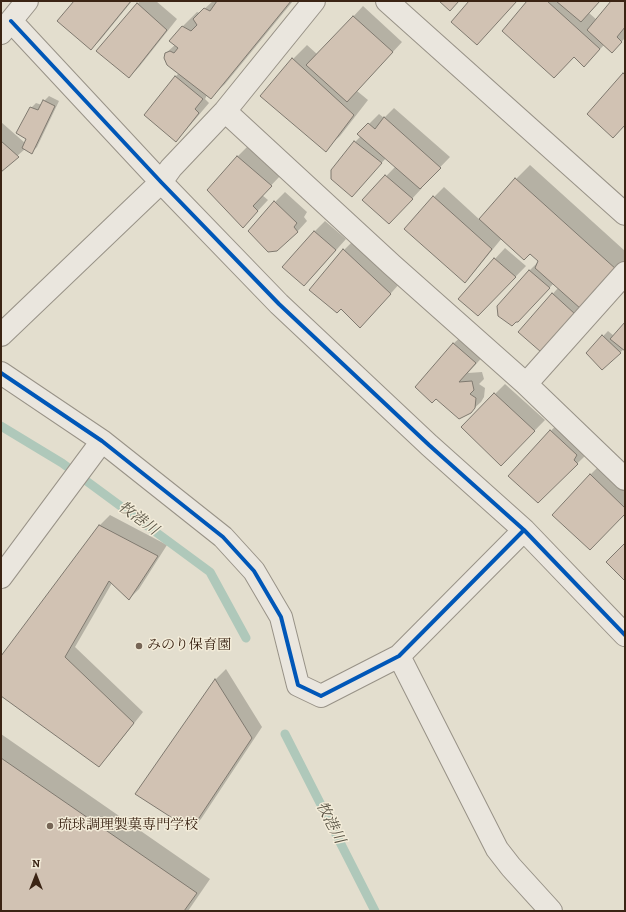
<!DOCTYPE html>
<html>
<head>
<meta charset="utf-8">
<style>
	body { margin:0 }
	#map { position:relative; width:626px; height:912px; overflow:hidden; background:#e3dece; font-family:Alegreya,serif }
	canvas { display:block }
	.frame { position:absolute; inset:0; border:2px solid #3b2414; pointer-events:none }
	.north { position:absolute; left:16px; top:856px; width:40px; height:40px; -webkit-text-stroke:3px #f3ecd9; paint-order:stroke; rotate:0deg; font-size:11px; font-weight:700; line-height:16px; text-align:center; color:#3b2414 }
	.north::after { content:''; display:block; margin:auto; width:14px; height:18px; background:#3b2414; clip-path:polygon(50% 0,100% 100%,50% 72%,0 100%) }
</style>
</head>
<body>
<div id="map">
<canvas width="626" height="912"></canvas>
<div class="frame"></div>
<div class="north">N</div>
</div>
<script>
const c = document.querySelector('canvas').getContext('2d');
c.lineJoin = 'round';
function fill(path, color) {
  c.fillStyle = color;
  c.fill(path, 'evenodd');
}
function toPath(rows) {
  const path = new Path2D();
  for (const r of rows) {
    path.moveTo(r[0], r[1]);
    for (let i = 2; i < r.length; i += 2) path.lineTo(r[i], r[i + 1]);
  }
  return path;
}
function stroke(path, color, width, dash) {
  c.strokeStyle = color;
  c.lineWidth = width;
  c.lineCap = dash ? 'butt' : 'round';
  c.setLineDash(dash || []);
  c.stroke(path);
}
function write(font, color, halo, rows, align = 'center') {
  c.font = font + ' Alegreya,"Noto Serif JP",serif';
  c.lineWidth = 3;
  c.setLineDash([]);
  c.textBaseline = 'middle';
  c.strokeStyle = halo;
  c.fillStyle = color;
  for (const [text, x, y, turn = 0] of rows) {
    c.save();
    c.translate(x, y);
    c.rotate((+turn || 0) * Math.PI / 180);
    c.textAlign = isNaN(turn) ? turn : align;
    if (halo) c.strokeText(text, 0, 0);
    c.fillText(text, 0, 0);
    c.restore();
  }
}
fill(toPath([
	[75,1,132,1,101,39,91,49],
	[140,1,156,1,177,19,139,67,129,77,98,51],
	[213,1,293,1,225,84,210,98,207,95,205,99,209,103,186,130,176,140,175,77,179,73,166,53,175,45,170,41,183,26,197,12,200,13],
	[528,1,600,1,589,13,597,20,613,1,625,1,625,38,612,52,604,45,584,66],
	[363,6,402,42,357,91,368,100,340,136,325,150,293,59,307,45,318,55],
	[49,96,59,101,37,147,32,152,25,149,1,170,1,122,25,143,31,108,36,103,42,105,44,101],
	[394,108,450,157,421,187,422,188,399,213,363,200,396,166,386,158,362,185,332,170,355,142,361,136,359,134,379,114,384,118],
	[247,147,281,175,262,195,268,200,253,216,237,157],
	[530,165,625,251,625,261,595,294,551,340,519,332,558,288,554,283,528,311,498,306,530,270,539,261,530,253,502,238,475,271,465,281,434,197,444,187,480,220,516,179],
	[285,192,307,212,304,217,307,221,297,232,275,202],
	[325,221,346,239,314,275,304,285,284,267,315,231],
	[354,240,400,283,370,317,341,308,344,250],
	[505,248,526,266,488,305,459,298],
	[625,324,625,350,624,349,602,369,587,353,608,331,614,336],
	[464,334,486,353,468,373,482,372,484,379,479,384,485,388,484,397,481,402,470,412,459,417,453,344],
	[505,384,545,420,501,465,462,427],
	[561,420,587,454,538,502,509,476],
	[600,465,625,488,625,513,590,475],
	[110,515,167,545,139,589,129,599,112,583,75,647,143,712,109,755,99,765,1,695,1,658,100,525],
	[226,669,262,727,201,819,191,829,136,793,216,679],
	[1,734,210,879,188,911,1,911]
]), '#0003');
stroke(toPath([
	[1,426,62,463,210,572,246,638],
	[285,734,375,911]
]), '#afc8ba', 9);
const building = toPath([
	[74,1,131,1,91,50,57,21,74,1],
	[217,1,291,1,211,99,167,65,164,58,165,53,170,51,174,53,178,48,169,41,182,26,191,31,197,25,193,19,204,8,210,11,217,1],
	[439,1,459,1,450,11,439,1],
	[469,1,517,1,477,45,451,22,469,1],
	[527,1,547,1,600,49,584,67,574,57,554,78,502,31,527,1],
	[556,1,600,1,581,22,556,1],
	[611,1,625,1,625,27,617,37,622,42,612,53,587,30,611,1],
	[137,3,167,30,129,78,96,51,137,3],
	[353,16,393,52,347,102,306,65,353,16],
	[292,58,354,115,326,152,260,96,292,58],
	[623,73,625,75,625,125,613,138,587,114,623,73],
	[175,76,203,99,195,109,199,113,176,142,144,115,175,76],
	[43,100,55,106,32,154,22,148,26,139,16,133,30,107,38,110,43,100],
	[384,117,441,168,420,189,357,134,368,123,375,129,384,117],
	[1,141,19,157,1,172,1,141],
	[354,141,382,163,352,197,331,179,331,170,354,141],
	[237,156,272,186,253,206,258,211,243,228,207,190,237,156],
	[385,175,413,199,389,224,362,200,385,175],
	[515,178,617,270,581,309,535,268,538,261,530,254,524,260,479,219,515,178],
	[433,196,492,249,465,283,404,229,433,196],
	[274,201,297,223,294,227,298,232,277,251,268,252,248,231,274,201],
	[314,231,336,250,304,286,282,267,314,231],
	[343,249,391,294,360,328,341,309,337,313,309,290,343,249],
	[494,258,516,277,478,316,458,299,494,258],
	[529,270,550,288,518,322,516,322,512,326,498,316,497,306,529,270],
	[552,293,575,314,541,352,518,332,552,293],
	[625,322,625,351,610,339,625,322],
	[602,335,621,353,602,370,586,353,602,335],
	[453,343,476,363,459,382,472,381,474,390,470,394,476,398,475,408,471,413,459,419,436,399,432,403,415,387,453,343],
	[494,393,535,431,501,466,461,427,494,393],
	[550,430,577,455,574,460,578,464,538,503,508,476,550,430],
	[590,474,625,508,625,514,590,550,552,515,590,474],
	[99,525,158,556,129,600,109,581,65,657,134,723,99,767,1,696,1,656,99,525],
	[625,543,625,581,606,562,625,543],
	[215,679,252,738,191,830,135,794,215,679],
	[1,758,197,893,184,911,1,911,1,758]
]);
fill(building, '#d1c2b3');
stroke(building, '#7f796f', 1);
const minor = toPath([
	[387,1,625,214],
	[11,21,161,182,279,304,429,445,524,530,625,635],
	[1,33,27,1],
	[225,111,392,265,526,384,625,479],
	[1,335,161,182,171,168,225,111,314,1],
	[1,373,102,441,223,537,254,571,281,617,298,685,321,696,399,656,524,530],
	[526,384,625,273],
	[1,577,102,441],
	[399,656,497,849,511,867,551,911]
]);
stroke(minor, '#989287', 24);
stroke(minor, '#eae6de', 22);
stroke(toPath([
	[11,21,161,182,279,304,429,445,524,530,625,635],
	[1,373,102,441,223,537,254,571,281,617,298,685,321,696,399,656,524,530]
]), '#0057b8', 4);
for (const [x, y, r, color] of [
	[139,646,4,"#766555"],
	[50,826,4,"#766555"]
]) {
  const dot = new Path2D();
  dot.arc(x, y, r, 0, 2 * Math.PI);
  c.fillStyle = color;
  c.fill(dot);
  stroke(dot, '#f3ecd9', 1.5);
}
write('14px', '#3b2414', '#f3ecd9', [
	["みのり保育園",147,646],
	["琉球調理製菓専門学校",58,826]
], 'left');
write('italic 15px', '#575243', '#f3ecd9', [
	["牧港川",138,519,36],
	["牧港川",330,823,63]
]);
</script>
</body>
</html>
